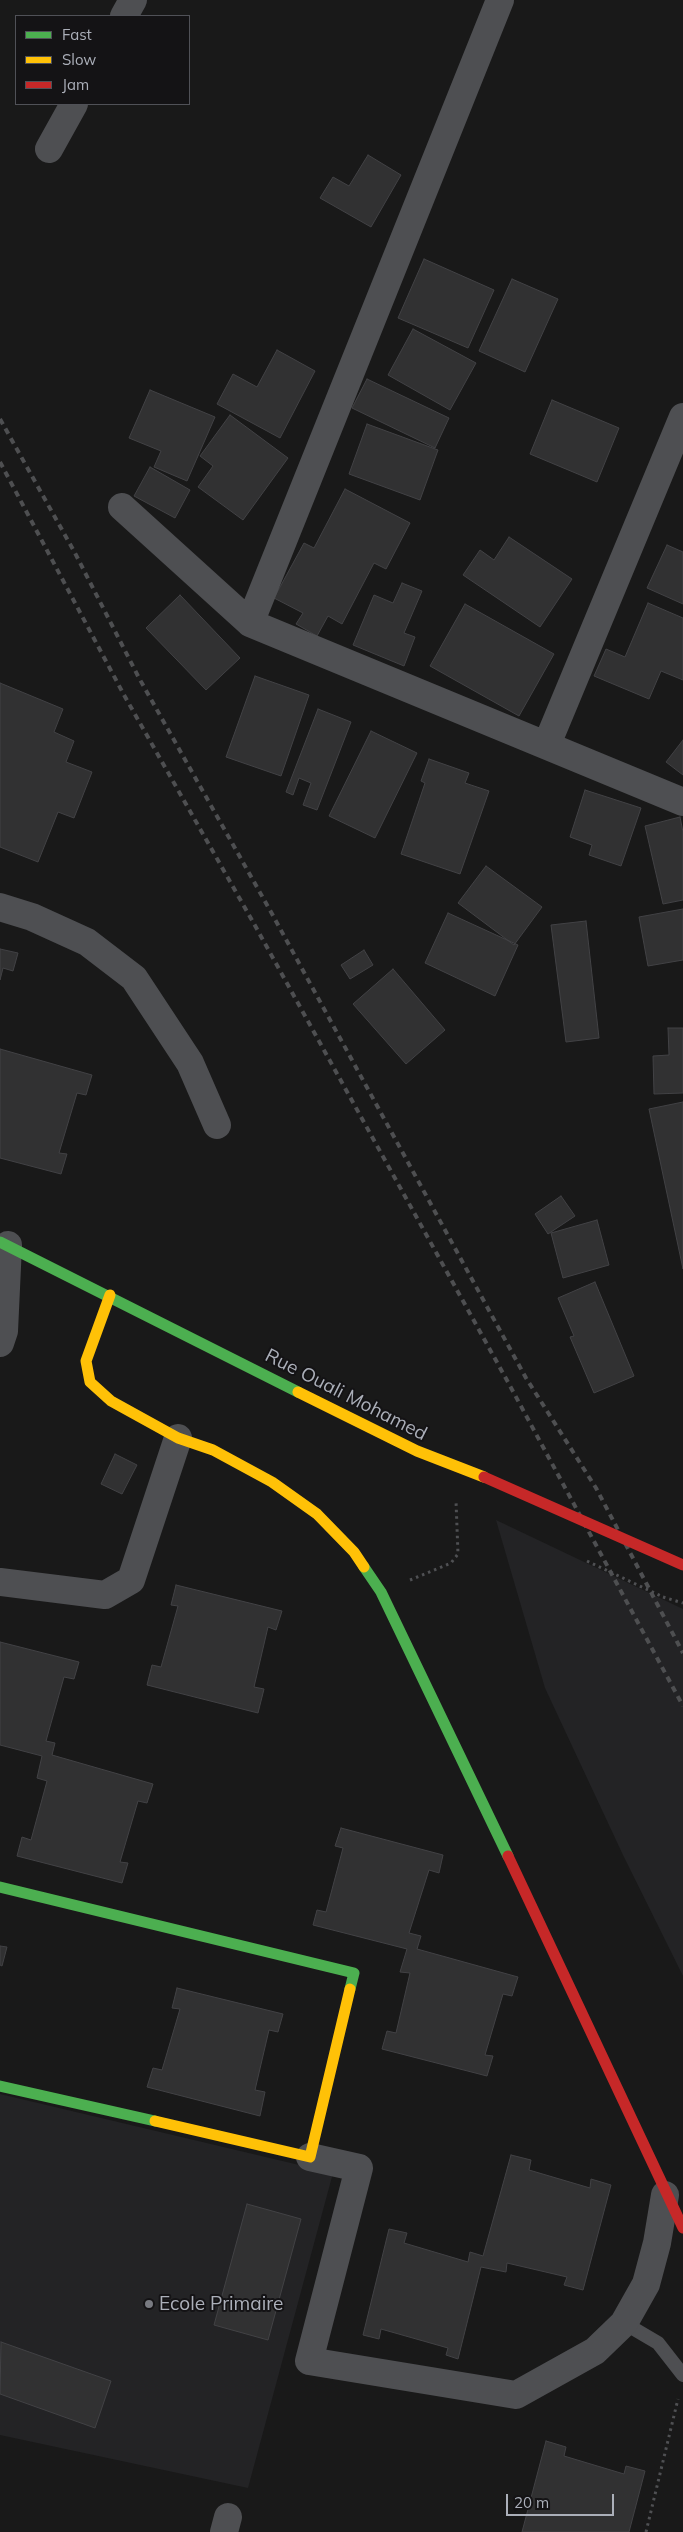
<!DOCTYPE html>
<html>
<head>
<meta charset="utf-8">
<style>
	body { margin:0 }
	#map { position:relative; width:683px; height:2532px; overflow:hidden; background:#191919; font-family:Mulish,sans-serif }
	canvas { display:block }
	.legend { position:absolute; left:15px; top:15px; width:175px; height:90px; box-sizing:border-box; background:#141315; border:1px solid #505157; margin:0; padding:6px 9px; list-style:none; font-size:15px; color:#abafb9 }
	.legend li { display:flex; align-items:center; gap:10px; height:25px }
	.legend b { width:25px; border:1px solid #505157 }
	.scale { position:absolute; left:506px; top:2494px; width:108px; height:22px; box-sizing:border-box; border:2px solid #abafb9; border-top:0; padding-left:6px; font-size:15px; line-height:18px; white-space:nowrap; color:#abafb9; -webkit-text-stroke:4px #141315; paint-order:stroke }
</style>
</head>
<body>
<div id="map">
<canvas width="683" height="2532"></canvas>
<ul class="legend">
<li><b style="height:6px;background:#4caf50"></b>Fast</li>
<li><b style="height:6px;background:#ffc107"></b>Slow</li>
<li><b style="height:6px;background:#c62828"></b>Jam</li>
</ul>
<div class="scale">20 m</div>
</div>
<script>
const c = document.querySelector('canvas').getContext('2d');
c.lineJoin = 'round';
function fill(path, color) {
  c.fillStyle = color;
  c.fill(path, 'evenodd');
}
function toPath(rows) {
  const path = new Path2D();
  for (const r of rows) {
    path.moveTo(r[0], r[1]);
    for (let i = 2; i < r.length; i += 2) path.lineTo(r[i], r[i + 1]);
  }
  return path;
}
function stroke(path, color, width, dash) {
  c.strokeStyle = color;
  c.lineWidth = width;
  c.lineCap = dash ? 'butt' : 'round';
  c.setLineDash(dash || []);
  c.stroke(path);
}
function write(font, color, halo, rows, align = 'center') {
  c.font = font + ' Mulish,sans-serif';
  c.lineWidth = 4;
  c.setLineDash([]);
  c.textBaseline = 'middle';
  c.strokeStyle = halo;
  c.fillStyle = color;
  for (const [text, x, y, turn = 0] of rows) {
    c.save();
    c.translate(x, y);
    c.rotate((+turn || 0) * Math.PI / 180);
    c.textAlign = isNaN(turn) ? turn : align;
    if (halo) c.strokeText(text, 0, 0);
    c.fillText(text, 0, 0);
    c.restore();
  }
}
fill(toPath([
	[496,1520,683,1609,683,1976,623,1855,545,1688],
	[0,2094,333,2173,248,2488,0,2435]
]), '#232325');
const building = toPath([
	[368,155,401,175,371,227,320,198,333,177,349,186,368,155],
	[424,259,494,290,468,348,398,318,424,259],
	[512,279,558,299,525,372,479,351,512,279],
	[413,329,476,363,450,410,388,375,413,329],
	[277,350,315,371,280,438,217,404,233,374,257,387,277,350],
	[367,379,449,418,435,448,352,408,367,379],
	[150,390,215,417,187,481,154,467,161,451,129,438,150,390],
	[552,400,619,428,597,482,530,454,552,400],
	[230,415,288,458,243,520,198,487,213,466,200,456,230,415],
	[367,424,438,450,420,500,349,474,367,424],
	[150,467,190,490,175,518,134,496,150,467],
	[345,489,410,523,386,569,374,563,342,624,328,616,317,636,296,624,303,613,274,598,304,543,314,548,345,489],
	[509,537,572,579,540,627,463,575,480,550,494,560,509,537],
	[667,545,683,552,683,604,647,588,667,545],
	[402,583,422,591,404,633,415,637,404,666,353,645,374,595,393,603,402,583],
	[180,595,240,658,206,690,146,628,180,595],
	[648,603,683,618,683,680,661,671,649,699,594,676,606,649,625,657,648,603],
	[465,604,554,654,519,716,430,666,465,604],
	[255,676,309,695,281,776,226,757,255,676],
	[0,683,63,709,54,732,74,741,66,762,92,772,74,818,58,812,38,862,0,847,0,683],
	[318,709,351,722,317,810,303,805,311,783,299,778,293,795,286,792,318,709],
	[371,731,417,753,375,838,329,816,371,731],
	[683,740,683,775,666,762,683,740],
	[429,759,469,773,465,783,489,791,460,874,401,854,425,783,421,781,429,759],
	[585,790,641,808,621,866,589,855,592,845,570,837,585,790],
	[680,817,683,832,683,900,663,904,645,826,680,817],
	[486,866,542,907,514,945,458,903,486,866],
	[683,909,683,960,648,966,639,917,683,909],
	[448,913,518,945,495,996,425,963,448,913],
	[586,921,599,1038,566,1042,551,925,586,921],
	[0,949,18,953,13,971,3,968,0,980,0,949],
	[364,950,373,965,350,979,341,965,364,950],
	[393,969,445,1030,406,1064,353,1004,393,969],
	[668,1028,683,1028,683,1093,654,1094,653,1056,669,1055,668,1028],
	[0,1049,92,1075,86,1095,77,1093,59,1153,67,1154,61,1174,0,1158,0,1049],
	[683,1102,683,1269,649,1109,683,1102],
	[561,1196,575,1216,548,1234,535,1214,561,1196],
	[597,1220,609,1265,563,1278,551,1233,597,1220],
	[595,1282,634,1376,594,1393,570,1337,574,1336,558,1298,595,1282],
	[115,1454,137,1465,122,1494,101,1484,115,1454],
	[176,1585,282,1611,276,1630,268,1627,254,1687,264,1689,258,1713,147,1685,152,1665,161,1667,178,1606,171,1605,176,1585],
	[0,1642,79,1662,74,1679,64,1677,46,1741,55,1743,52,1755,153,1784,147,1803,138,1801,120,1862,128,1863,122,1883,17,1856,22,1837,31,1840,47,1781,37,1778,42,1756,0,1745,0,1642],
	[341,1828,443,1855,439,1873,429,1870,409,1933,421,1936,417,1949,518,1977,512,1996,503,1994,485,2055,493,2056,487,2076,382,2049,387,2031,396,2033,410,1973,400,1972,407,1949,313,1925,317,1910,326,1912,343,1848,335,1846,341,1828],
	[0,1946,7,1947,2,1966,0,1965,0,1946],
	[177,1988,283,2014,278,2032,269,2030,255,2090,265,2092,260,2116,147,2087,153,2068,162,2070,180,2009,172,2008,177,1988],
	[511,2155,531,2160,529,2170,590,2188,591,2179,611,2185,583,2290,564,2285,567,2277,507,2263,506,2272,481,2267,458,2359,446,2355,448,2348,381,2329,379,2339,363,2335,389,2229,407,2233,404,2243,468,2262,470,2252,483,2256,511,2155],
	[247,2204,301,2219,268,2340,214,2325,247,2204],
	[1,2342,111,2381,95,2428,0,2394,1,2342],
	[546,2441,566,2447,564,2456,624,2474,626,2466,645,2471,629,2532,522,2532,546,2441]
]);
fill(building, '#313132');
stroke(building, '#424245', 1);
stroke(toPath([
	[410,1580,451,1563,458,1554,456,1501],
	[663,1597,683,1603],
	[646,2532,678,2399]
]), '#4f5053', 3, [2.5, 4]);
stroke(toPath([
	[624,2323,658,2343,683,2375]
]), '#4e4f52', 14);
stroke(toPath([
	[124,16,133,0],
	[49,149,74,104],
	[122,507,250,623,683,802],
	[250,623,500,0],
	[547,744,683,417],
	[0,907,32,917,87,942,134,978,190,1063,217,1125],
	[0,1343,4,1331,8,1245],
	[0,1582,105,1595,131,1580,178,1438],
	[310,2157,359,2168,309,2361,516,2395,595,2351,624,2323,646,2284,657,2243,665,2195],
	[224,2532,228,2517]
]), '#4e4f52', 28);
stroke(toPath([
	[0,1242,298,1392],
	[364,1567,381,1592,508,1856],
	[0,1887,354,1973,350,1989],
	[0,2086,155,2121]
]), '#4caf50', 11);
stroke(toPath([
	[110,1295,86,1361,90,1382,111,1401,178,1438,213,1450,272,1482,317,1514,354,1552,364,1567],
	[298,1392,417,1451,484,1477],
	[155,2121,310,2157,350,1989]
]), '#ffc107', 11);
stroke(toPath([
	[508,1856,683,2228]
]), '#c62828', 11);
stroke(toPath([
	[0,419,75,553,139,678,271,912,526,1378,596,1488,683,1653],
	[0,462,124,695,253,922,509,1384,683,1706]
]), '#4e4f51', 4, [6, 5]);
stroke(toPath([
	[587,1561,663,1597]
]), '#4f5053', 3, [2.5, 4]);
stroke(toPath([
	[484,1477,683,1565]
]), '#c62828', 11);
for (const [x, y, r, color] of [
	[149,2304,5,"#787a81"]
]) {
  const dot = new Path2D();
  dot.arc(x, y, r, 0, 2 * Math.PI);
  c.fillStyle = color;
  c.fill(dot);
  stroke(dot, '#141315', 2);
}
write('19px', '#abafb9', '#141315', [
	["Rue Ouali Mohamed",346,1395,27]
]);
write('19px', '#abafb9', '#141315', [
	["Ecole Primaire",159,2304]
], 'left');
</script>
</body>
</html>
